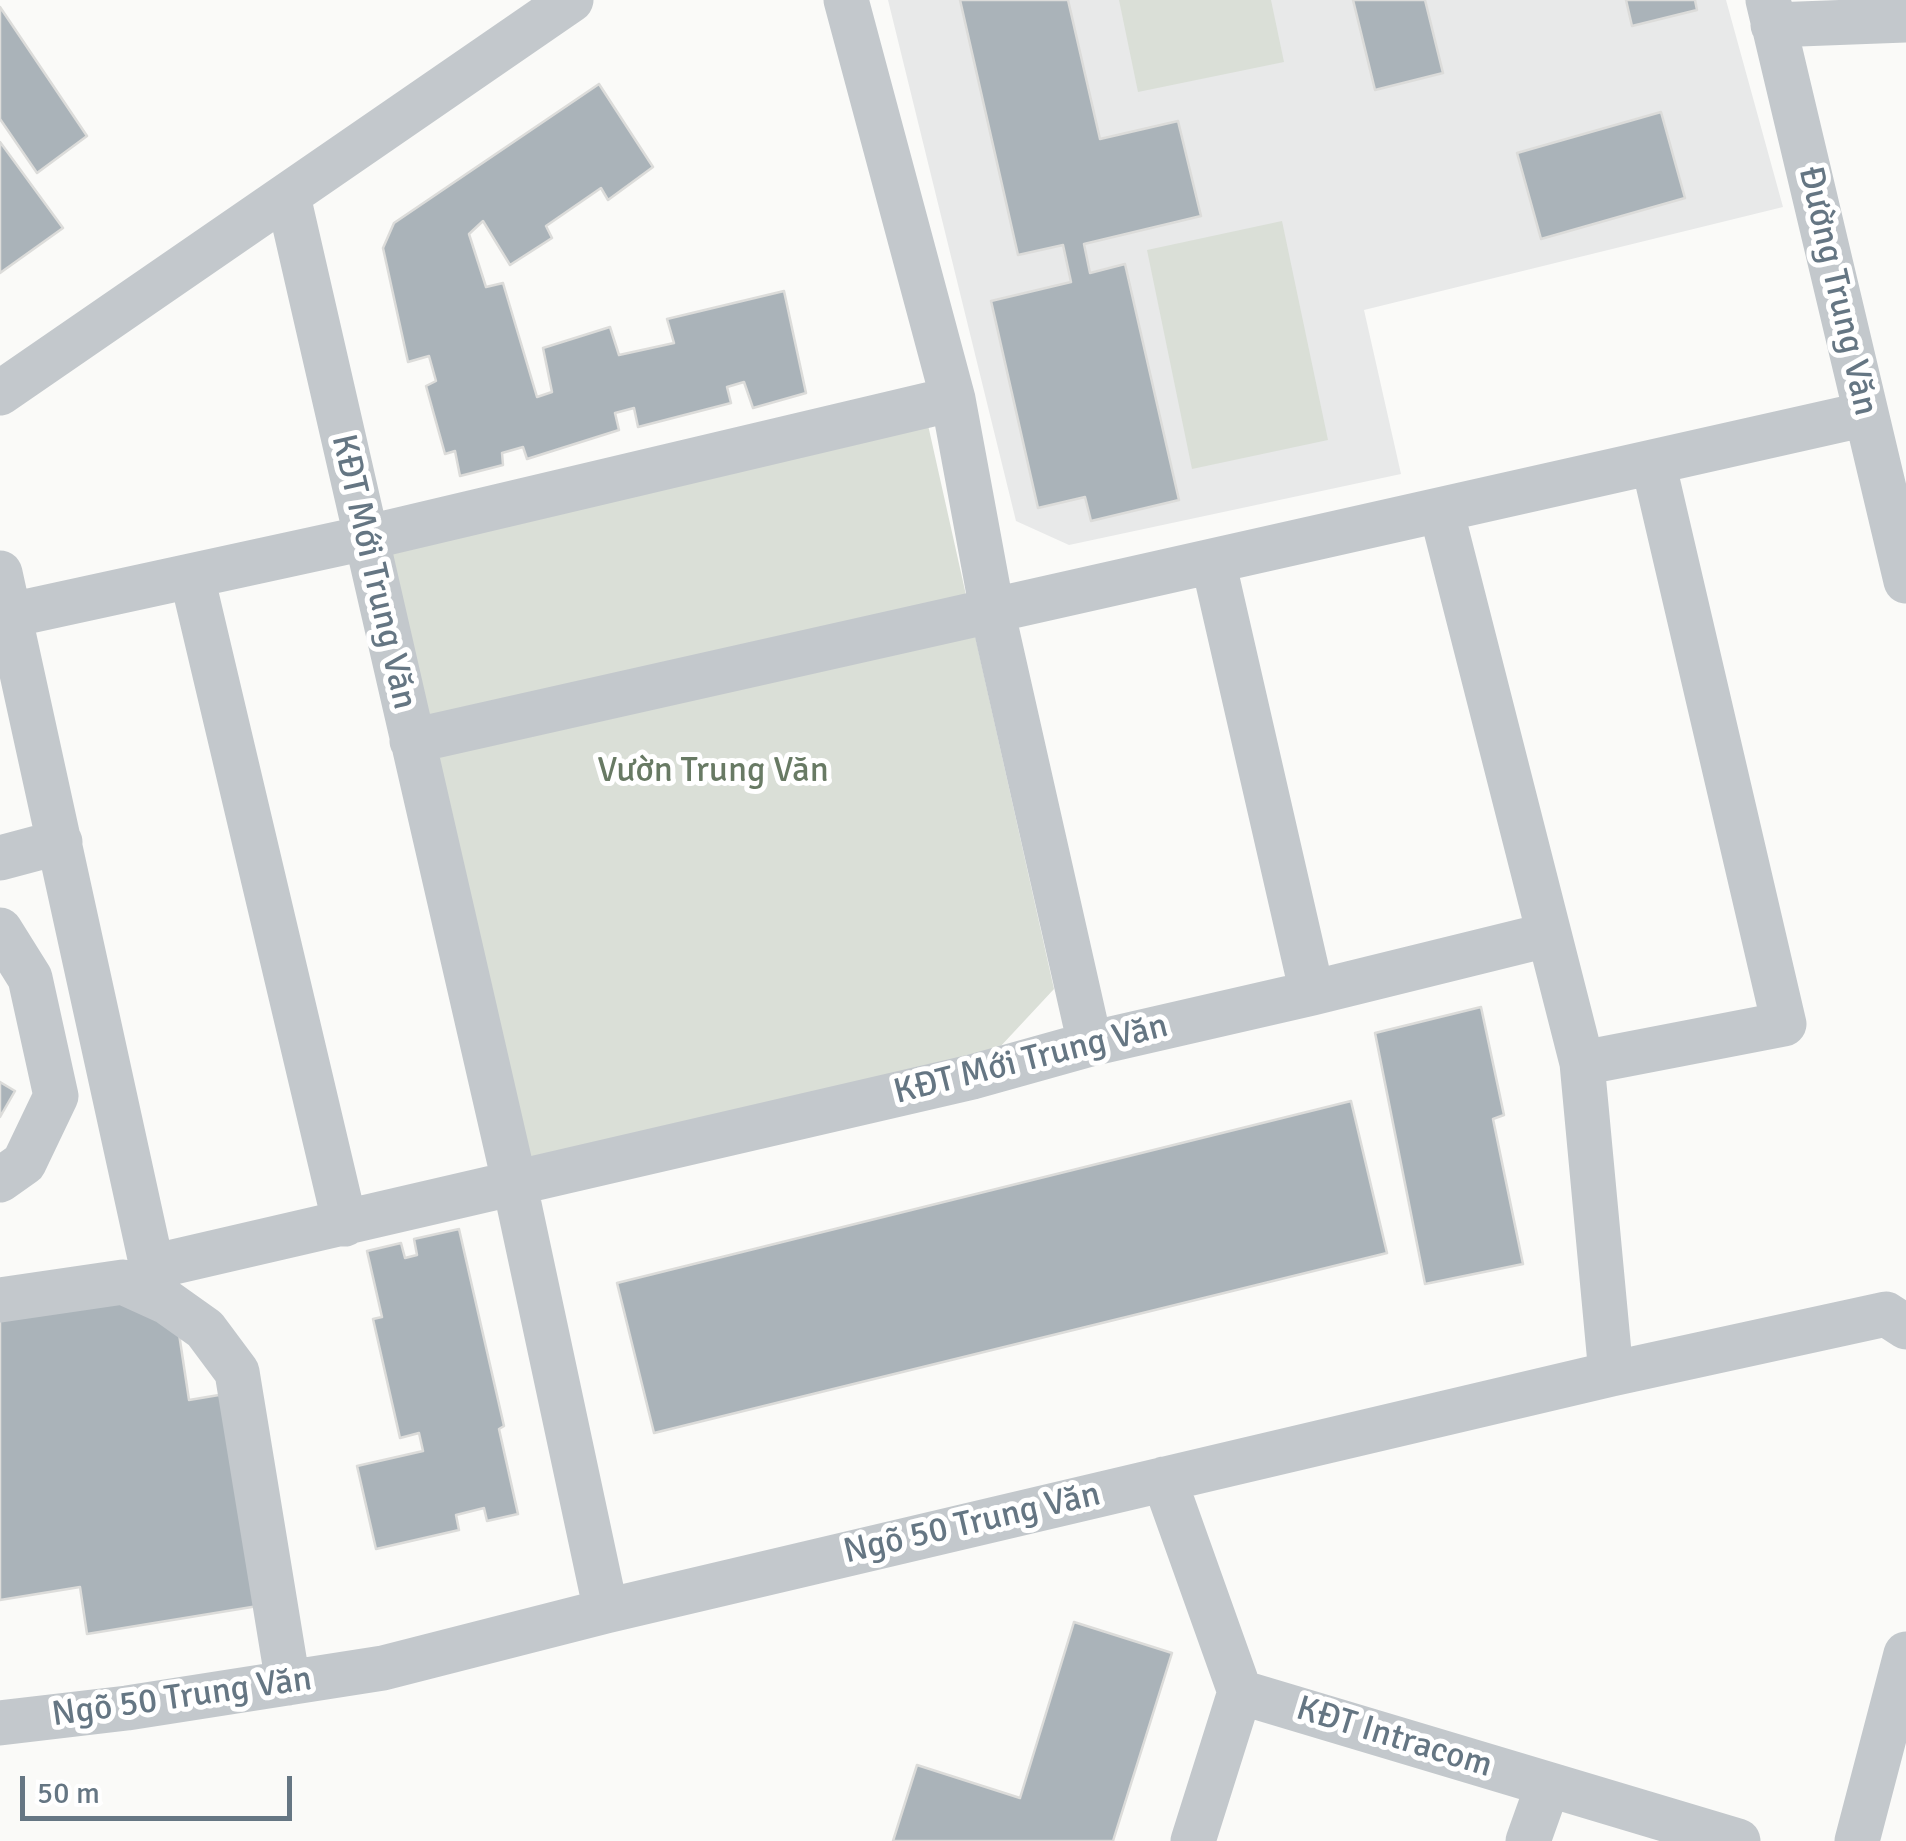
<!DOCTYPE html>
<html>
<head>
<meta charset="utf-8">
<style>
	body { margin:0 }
	#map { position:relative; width:1906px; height:1841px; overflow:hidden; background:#fafaf8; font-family:Signika,sans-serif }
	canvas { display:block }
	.scale { position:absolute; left:20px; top:1776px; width:272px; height:45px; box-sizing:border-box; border:5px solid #657683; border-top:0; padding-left:12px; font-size:30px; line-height:35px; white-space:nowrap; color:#657683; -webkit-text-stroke:8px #fff; paint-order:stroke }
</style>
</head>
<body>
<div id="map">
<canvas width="1906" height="1841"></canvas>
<div class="scale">50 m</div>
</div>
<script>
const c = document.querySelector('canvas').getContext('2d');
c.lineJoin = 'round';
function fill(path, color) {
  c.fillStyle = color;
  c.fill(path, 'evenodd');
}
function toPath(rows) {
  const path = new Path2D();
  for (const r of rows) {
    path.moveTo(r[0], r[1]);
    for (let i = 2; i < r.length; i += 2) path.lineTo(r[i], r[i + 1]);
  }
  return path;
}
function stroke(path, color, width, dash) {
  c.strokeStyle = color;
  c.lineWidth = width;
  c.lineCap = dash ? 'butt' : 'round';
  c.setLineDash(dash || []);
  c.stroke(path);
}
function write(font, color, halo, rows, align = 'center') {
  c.font = font + ' Signika,sans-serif';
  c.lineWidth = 10;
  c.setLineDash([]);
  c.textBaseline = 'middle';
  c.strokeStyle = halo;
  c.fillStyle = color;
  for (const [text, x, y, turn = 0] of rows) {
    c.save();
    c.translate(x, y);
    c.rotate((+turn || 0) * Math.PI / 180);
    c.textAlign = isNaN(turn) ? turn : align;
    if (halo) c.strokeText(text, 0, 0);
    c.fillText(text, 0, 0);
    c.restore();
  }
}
fill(toPath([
	[888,0,1726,0,1783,207,1364,310,1401,474,1069,545,1016,521]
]), '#e8e9e9');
fill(toPath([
	[1119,0,1271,0,1284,62,1138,92],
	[1282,221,1328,440,1192,469,1147,250],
	[926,416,1054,989,972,1077,514,1181,365,538]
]), '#dadfd7');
const building = toPath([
	[960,0,1068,0,1100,139,1178,121,1201,216,1084,244,1090,273,1125,264,1179,500,1091,521,1085,497,1038,508,991,301,1071,282,1063,245,1018,255,960,0],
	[1353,0,1425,0,1443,73,1375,90,1353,0],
	[1626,0,1695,0,1697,10,1632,26,1626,0],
	[0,7,87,136,37,173,0,119,0,7],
	[599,84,653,167,608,200,601,188,546,226,552,238,510,265,483,221,469,234,486,287,503,283,537,397,552,392,543,348,610,327,619,355,674,343,667,319,784,291,806,393,753,408,744,382,727,387,731,403,638,427,634,408,615,413,619,430,527,459,523,447,502,453,503,465,460,476,455,451,445,454,426,386,436,381,429,356,408,362,383,248,394,223,599,84],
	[1661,112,1685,198,1541,239,1517,153,1661,112],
	[0,142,63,228,0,273,0,142],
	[1481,1007,1504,1115,1493,1119,1523,1264,1425,1284,1375,1033,1481,1007],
	[0,1082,15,1091,0,1117,0,1082],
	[1351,1101,1387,1253,654,1433,617,1283,1351,1101],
	[459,1229,504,1426,499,1429,518,1514,487,1521,484,1508,456,1515,459,1530,376,1549,357,1466,423,1451,419,1433,400,1438,373,1319,382,1317,367,1251,401,1243,405,1258,417,1255,414,1239,459,1229],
	[115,1298,178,1327,189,1400,237,1392,270,1604,87,1634,80,1587,0,1600,0,1316,115,1298],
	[1074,1622,1172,1653,1113,1841,893,1841,917,1765,1020,1798,1074,1622]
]);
fill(building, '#aab3b9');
stroke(building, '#dcdcda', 2.5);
stroke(toPath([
	[846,0,953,399,992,610,1090,1044],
	[1768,0,1906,581],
	[1773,25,1906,20],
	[288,196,514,1181,606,1611],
	[0,393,571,0],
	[1441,510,1582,1063,1611,1374],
	[1213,561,1312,993],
	[0,573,152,1267,972,1077,1090,1044,1312,993,1547,935],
	[192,577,345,1224],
	[11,615,365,538,953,399],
	[412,741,1866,414],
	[0,858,60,842],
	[0,930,30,978,56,1096,24,1163,0,1180],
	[1582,1063,1784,1024,1653,462],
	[0,1300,123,1282,167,1302,205,1329,237,1372,288,1683],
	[1164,1479,1240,1692,1193,1841],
	[1240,1692,1738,1841],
	[0,1723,127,1708,383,1668,606,1611,1611,1374,1886,1314,1906,1327],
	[1528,1841,1548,1785],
	[1857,1841,1906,1654]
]), '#c3c8cc', 45);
write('35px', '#657683', '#fff', [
	["Đường Trung Văn",1837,291,77],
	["KĐT Mới Trung Văn",373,572,77],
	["KĐT Mới Trung Văn",1031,1060,-14],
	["Ngõ 50 Trung Văn",972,1524,-13],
	["Ngõ 50 Trung Văn",182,1698,-8],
	["KĐT Intracom",1394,1738,17]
]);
write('35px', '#687a64', '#fff', [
	["Vườn Trung Văn",713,772]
]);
</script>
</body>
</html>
